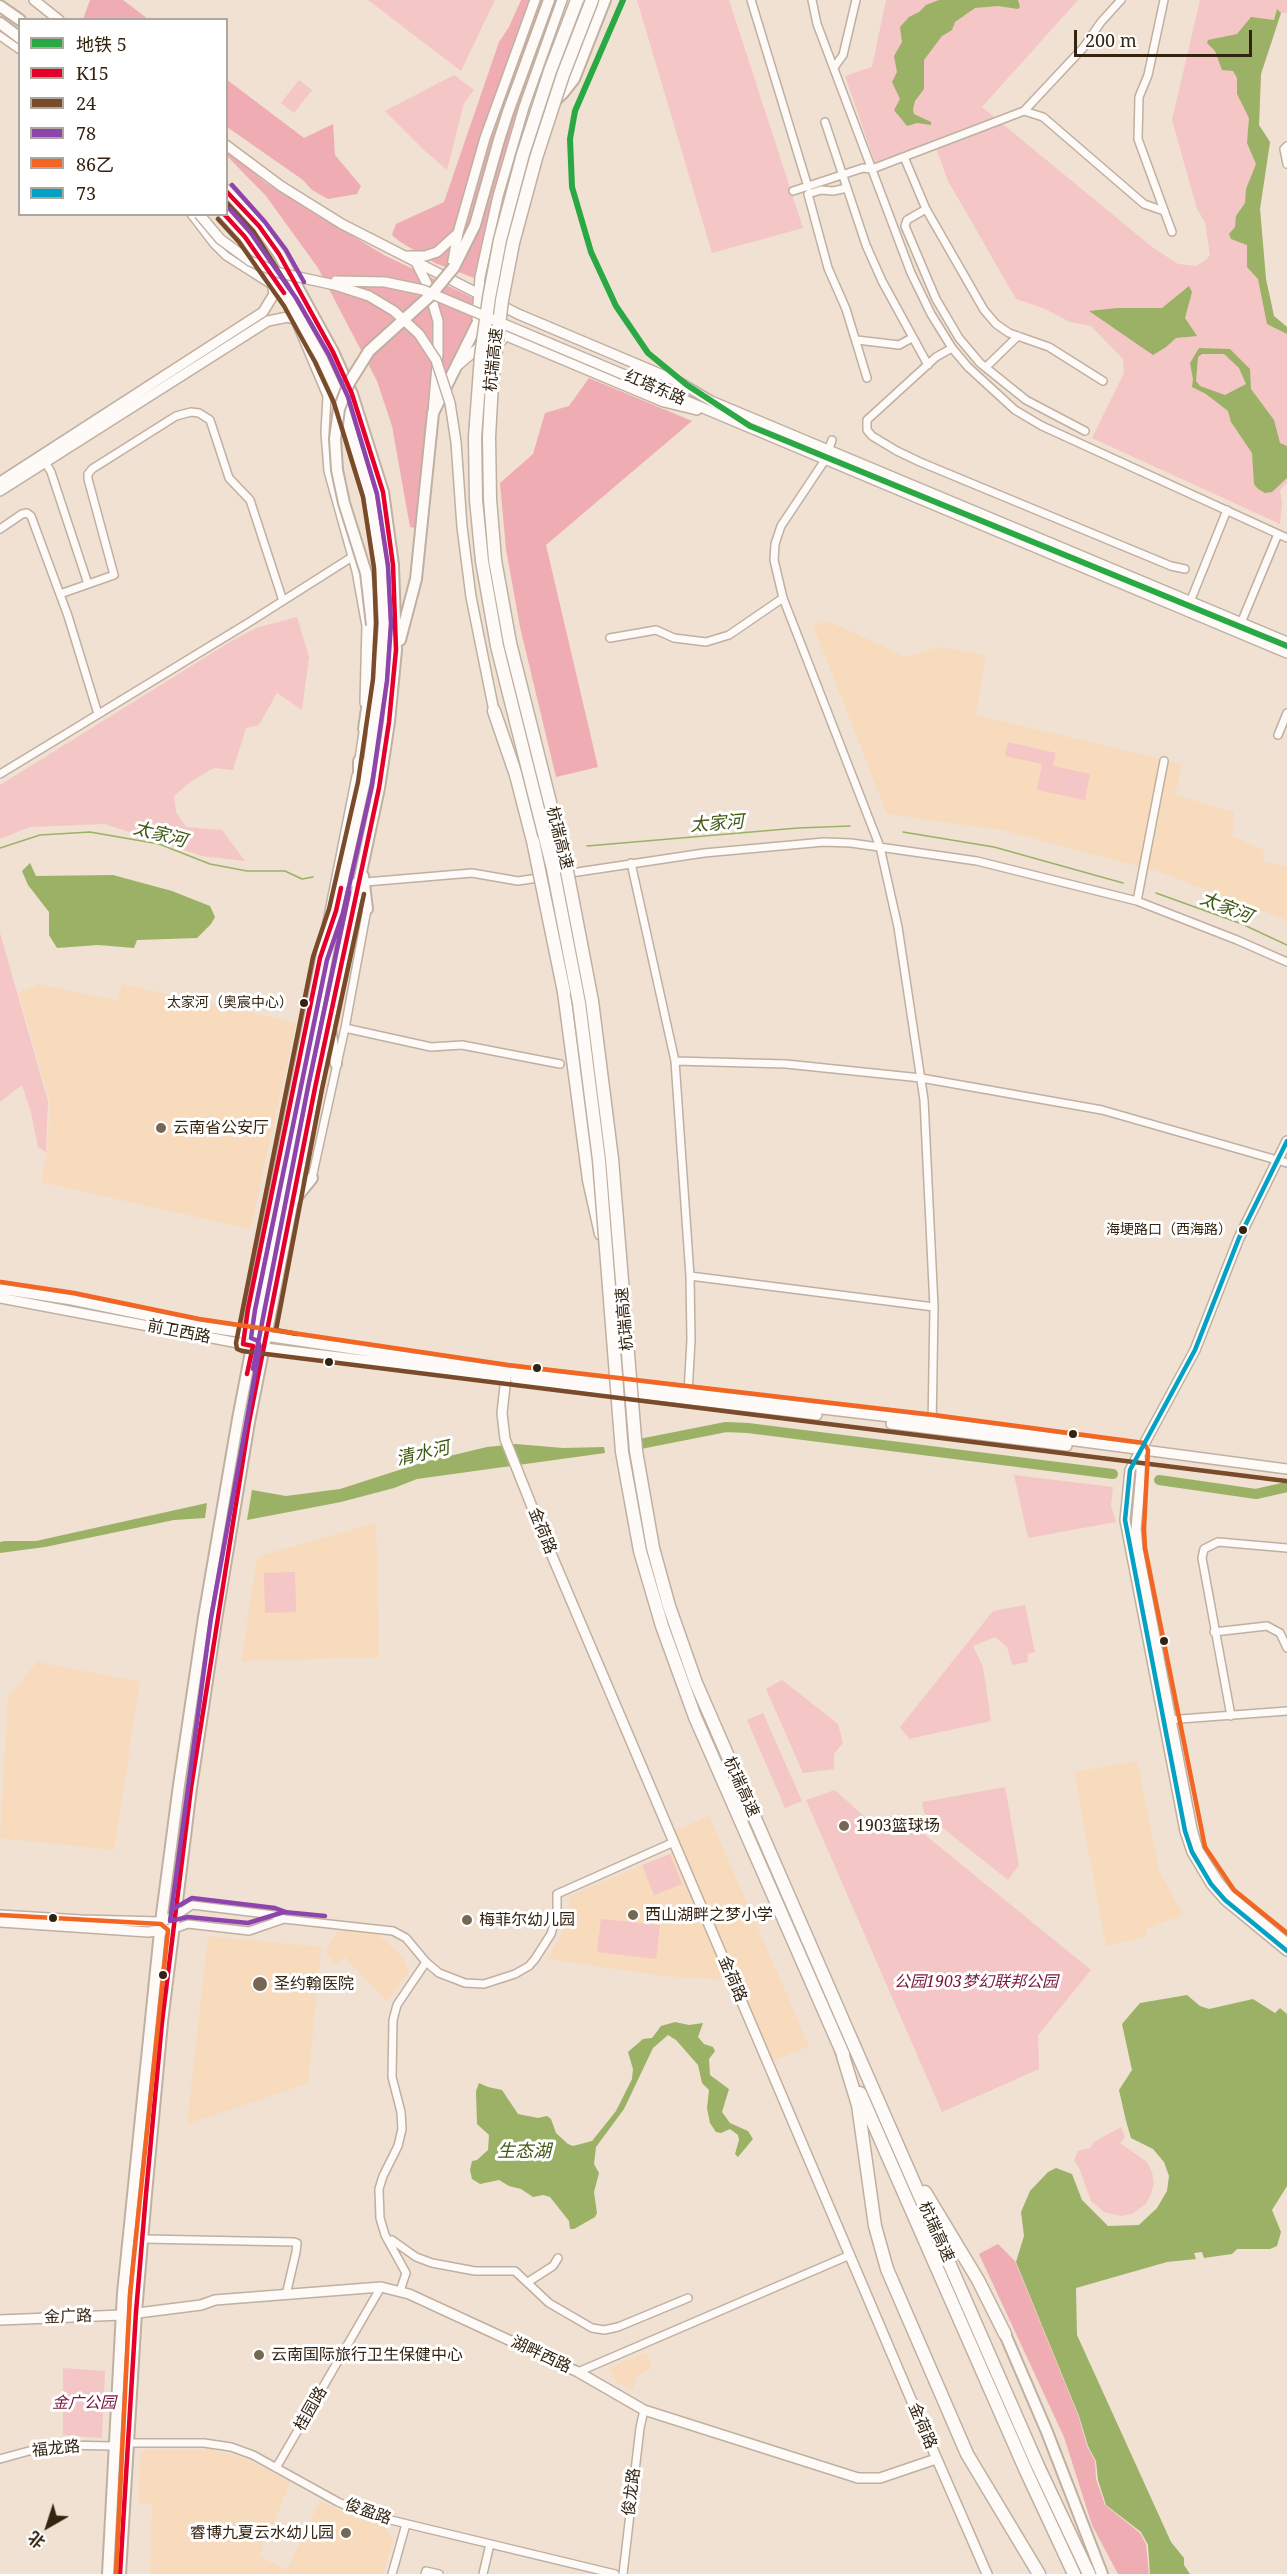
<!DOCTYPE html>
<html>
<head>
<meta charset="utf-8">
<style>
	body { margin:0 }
	#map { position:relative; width:1287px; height:2574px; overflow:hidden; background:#f0e1d2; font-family:"Noto Serif","Noto Sans SC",serif }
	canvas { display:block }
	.legend { position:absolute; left:18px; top:18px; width:210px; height:198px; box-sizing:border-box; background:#fff; border:2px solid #aea79f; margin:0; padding:8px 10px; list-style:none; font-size:18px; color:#342310 }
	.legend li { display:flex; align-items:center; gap:12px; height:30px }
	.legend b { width:30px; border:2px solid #aea79f }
	.north { position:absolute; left:18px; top:2496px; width:60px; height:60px; -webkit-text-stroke:4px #fff; paint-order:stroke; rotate:219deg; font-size:16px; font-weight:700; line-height:24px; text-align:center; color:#342310 }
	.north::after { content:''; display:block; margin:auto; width:21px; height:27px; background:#342310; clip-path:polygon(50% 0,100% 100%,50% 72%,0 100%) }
	.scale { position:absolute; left:1074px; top:30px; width:178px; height:27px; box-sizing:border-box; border:3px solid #342310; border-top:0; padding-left:8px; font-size:18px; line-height:21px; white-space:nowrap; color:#342310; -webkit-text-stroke:4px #fff; paint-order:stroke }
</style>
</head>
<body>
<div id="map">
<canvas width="1287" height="2574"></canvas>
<ul class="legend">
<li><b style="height:8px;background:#2aa844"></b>地铁 5</li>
<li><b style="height:8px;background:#e4002b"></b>K15</li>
<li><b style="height:8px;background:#7a4b2a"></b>24</li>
<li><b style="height:8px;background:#8e44ad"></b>78</li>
<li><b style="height:8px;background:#f26522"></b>86乙</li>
<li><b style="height:8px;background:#03a2c4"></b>73</li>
</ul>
<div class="north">北</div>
<div class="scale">200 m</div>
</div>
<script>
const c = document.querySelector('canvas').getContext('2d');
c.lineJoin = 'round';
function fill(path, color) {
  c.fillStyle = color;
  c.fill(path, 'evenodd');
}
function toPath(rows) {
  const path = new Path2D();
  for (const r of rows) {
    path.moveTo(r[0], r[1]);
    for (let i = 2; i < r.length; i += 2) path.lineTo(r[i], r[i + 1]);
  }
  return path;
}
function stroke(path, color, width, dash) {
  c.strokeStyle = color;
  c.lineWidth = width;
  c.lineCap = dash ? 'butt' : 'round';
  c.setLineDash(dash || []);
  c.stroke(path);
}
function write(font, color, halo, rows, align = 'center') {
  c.font = font + ' "Noto Serif","Noto Sans SC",serif';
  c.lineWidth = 6;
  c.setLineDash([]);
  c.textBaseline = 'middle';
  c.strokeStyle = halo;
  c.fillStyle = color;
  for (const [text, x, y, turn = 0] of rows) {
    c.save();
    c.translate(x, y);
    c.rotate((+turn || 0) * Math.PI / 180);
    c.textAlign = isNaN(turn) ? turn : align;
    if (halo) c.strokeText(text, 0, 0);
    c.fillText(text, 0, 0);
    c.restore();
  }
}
fill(toPath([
	[828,621,906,657,939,647,986,655,976,715,1182,764,1175,795,1234,812,1232,836,1263,850,1264,862,1287,867,1287,920,1156,871,1002,830,887,814,813,625],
	[39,984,118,1001,122,984,296,1023,250,1229,41,1182,47,1153,50,1103,19,993],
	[376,1523,379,1657,241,1661,257,1559,263,1555],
	[37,1662,140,1682,114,1850,0,1838,8,1698],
	[1137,1761,1159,1870,1183,1915,1146,1929,1147,1936,1106,1946,1074,1772],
	[709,1816,809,2046,773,2061,673,1832],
	[673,1852,726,1980,663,1976,548,1959,566,1925,570,1896],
	[339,1930,378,1934,403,1958,409,1972,387,2002,345,1957,335,1965,325,1951],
	[208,1936,321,1947,308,2083,187,2124],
	[646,2353,652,2368,637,2375,633,2389,616,2382,609,2368],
	[208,2449,246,2459,290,2482,269,2534,241,2520,267,2535,259,2556,287,2570,320,2501,354,2517,384,2526,393,2540,383,2574,150,2574,152,2504,138,2504,141,2450]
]), '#f8dabc');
fill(toPath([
	[368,0,495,0,461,71],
	[637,0,729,0,803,228,712,253],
	[886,0,1078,0,982,107,1152,247,1178,264,1196,266,1206,260,1210,255,1205,222,1197,209,1172,120,1200,0,1287,0,1287,13,1281,13,1261,74,1259,125,1270,142,1260,209,1266,279,1274,316,1287,327,1287,483,1280,490,1282,503,1280,524,1092,438,1124,373,1123,359,1091,326,1070,322,1043,308,1016,299,948,181,934,142,875,163,845,76,872,67],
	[454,75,474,90,464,103,447,170,425,151,385,111],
	[299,80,312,90,294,113,281,103],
	[297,617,309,657,302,710,277,693,259,725,246,728,233,770,214,768,190,782,174,796,176,812,186,827,222,830,245,861,202,856,105,824,30,827,0,839,0,785,230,642,256,628],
	[1008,742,1056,753,1053,766,1090,774,1085,800,1037,790,1042,764,1005,756],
	[0,933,48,1101,46,1152,38,1147,31,1112,22,1085,0,1102],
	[1014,1475,1113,1487,1111,1506,1116,1522,1028,1538],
	[295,1572,296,1612,265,1613,264,1573],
	[1025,1605,1035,1652,1027,1654,1028,1662,1012,1665,1007,1647,995,1637,973,1646,983,1667,991,1721,909,1739,900,1727,993,1611],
	[782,1680,838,1724,843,1743,834,1754,834,1769,803,1773,766,1689],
	[763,1713,802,1801,785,1808,747,1720],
	[1005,1787,1019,1865,1008,1880,924,1813,922,1802],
	[835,1790,867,1819,903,1817,1091,1970,1038,2035,1039,2069,942,2112,806,1800],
	[670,1854,682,1884,654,1895,642,1865],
	[601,1919,660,1925,656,1959,597,1952],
	[1121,2127,1125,2137,1120,2143,1147,2162,1152,2172,1154,2183,1151,2194,1146,2204,1132,2214,1121,2216,1104,2212,1091,2201,1080,2170,1074,2160,1078,2151,1090,2148,1094,2142],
	[63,2368,105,2371,102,2438,63,2435]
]), '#f4c6c6');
fill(toPath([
	[90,0,123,0,148,19,83,19],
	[521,0,557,0,522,96,492,199,474,278,435,263,399,241,392,235,396,224,444,202,499,42,509,27],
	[226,79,304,138,333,124,335,155,361,186,357,194,328,199,312,190,303,180,227,127],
	[226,150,266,183,384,255,475,299,473,325,451,364,429,397,416,528,410,527,392,426,377,381,318,268,266,196,227,156],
	[589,378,692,421,546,545,598,767,556,777,520,627,506,549,500,483,533,454,545,413,569,406],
	[998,2244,1015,2261,1078,2415,1087,2446,1095,2461,1096,2479,1105,2505,1140,2533,1146,2544,1149,2574,1118,2574,1092,2525,1064,2437,979,2254]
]), '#efacb3');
fill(toPath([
	[939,0,1018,0,1020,7,1018,9,998,6,975,8,955,22,952,30,942,36,924,60,924,89,915,101,913,109,914,114,931,122,931,125,917,123,907,126,894,110,900,99,892,82,897,72,894,56,902,42,900,27,909,17,919,12,926,5],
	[1277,9,1281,13,1261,74,1259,125,1270,142,1260,209,1266,279,1274,316,1287,327,1287,334,1267,324,1258,279,1247,267,1247,245,1231,239,1229,234,1235,227,1236,216,1245,203,1246,189,1256,164,1247,143,1249,118,1237,94,1237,78,1233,71,1222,70,1215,51,1207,43,1208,40,1237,34,1251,17,1274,20],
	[1189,286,1192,292,1185,318,1197,336,1176,338,1166,347,1153,355,1089,311,1118,308,1162,308],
	[1199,348,1230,349,1250,369,1251,389,1274,420,1280,443,1287,446,1287,478,1272,492,1265,493,1258,489,1254,484,1252,453,1231,422,1228,411,1206,394,1192,387,1193,379,1190,363],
	[1202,354,1224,354,1239,368,1246,384,1225,395,1200,386,1196,381,1198,357],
	[30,863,36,876,113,875,172,891,210,906,215,917,211,924,197,938,137,940,134,948,98,945,57,948,49,935,49,912,28,885,22,871],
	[516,1444,563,1448,604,1447,605,1453,417,1479,394,1488,341,1502,247,1520,252,1490,286,1496,340,1489,424,1462,487,1447],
	[207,1503,205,1518,174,1520,45,1547,0,1553,0,1542,5,1541,36,1541],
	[1187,1995,1200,2006,1209,2009,1253,1999,1275,2013,1280,2008,1287,2014,1287,2186,1272,2210,1281,2232,1277,2246,1270,2249,1237,2249,1232,2254,1204,2258,1202,2252,1194,2253,1196,2259,1167,2262,1076,2288,1077,2335,1171,2542,1184,2558,1184,2565,1190,2574,1150,2574,1148,2545,1141,2532,1106,2505,1098,2480,1096,2461,1088,2446,1079,2416,1016,2262,1024,2236,1021,2212,1030,2191,1048,2172,1056,2168,1072,2174,1082,2200,1108,2226,1139,2225,1157,2208,1167,2191,1169,2176,1164,2162,1153,2149,1131,2138,1126,2121,1119,2090,1132,2070,1122,2024,1140,2003],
	[675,2022,689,2025,703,2023,698,2037,704,2044,713,2047,715,2051,709,2059,710,2075,729,2089,722,2112,730,2123,748,2131,753,2139,738,2157,735,2154,739,2140,738,2135,730,2129,721,2133,716,2132,710,2123,707,2108,709,2090,702,2083,698,2065,676,2040,668,2035,653,2048,624,2109,596,2147,594,2164,599,2173,594,2192,597,2213,595,2217,574,2229,570,2229,569,2221,550,2197,543,2195,533,2197,521,2189,509,2186,499,2180,480,2184,472,2179,470,2170,472,2161,477,2160,488,2150,489,2135,477,2124,476,2091,479,2083,488,2087,502,2090,518,2114,538,2118,547,2116,551,2119,556,2133,568,2144,573,2146,592,2141,616,2111,632,2079,633,2069,628,2052,643,2039,652,2038,661,2026]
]), '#9bb166');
stroke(toPath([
	[623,5,625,0],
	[903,832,994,847,1123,883],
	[587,846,798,828,850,826],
	[0,848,40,835,90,832,159,844,210,864,247,871,285,871,302,879,313,877],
	[1156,893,1242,924,1287,945]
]), '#9bb166', 1.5);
stroke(toPath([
	[640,1444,726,1427,748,1428,1113,1474],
	[1159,1480,1256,1494,1287,1487]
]), '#9bb166', 10);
const street = toPath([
	[751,0,808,187],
	[812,0,817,24,911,273,931,314,952,348,968,367,1015,410,1042,426,1287,538],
	[1164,0,1148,75,1139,97,1138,139,1172,232],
	[0,36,20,50],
	[835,66,843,55,856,0],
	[1024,111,1043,117,1144,204,1164,211],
	[825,122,866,245,882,281,928,365],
	[1287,146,1284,149,1287,164],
	[904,157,926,209,984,310,996,324,1009,333,1049,347,1103,381],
	[847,188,833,191,821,190,808,194,828,268,846,309,867,378],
	[793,191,863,168,872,169,1024,111,1083,48,1101,22,1121,0],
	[926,209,907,220,905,226,936,299,959,338,980,363,1026,400,1085,431],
	[191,214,214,244,226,256,275,287],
	[294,318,327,396,325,432,328,471,356,571,366,626,364,703],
	[857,340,899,345,912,338],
	[952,348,936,357,867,420,867,430,872,436,897,451,920,462,1171,566,1185,569],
	[986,367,1018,336],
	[832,440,825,460,781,526,775,544,774,560,783,598,880,847,898,927,924,1100,934,1307,932,1427],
	[44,460,51,472,88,584],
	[0,529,22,514,27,513,31,516,68,616,98,714],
	[60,594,114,575,88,479,88,474,92,469,176,416,191,412,199,413,210,420,229,478,250,500,283,601],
	[1190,602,1227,510],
	[1241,623,1278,534],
	[610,638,656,630,674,638,706,642,729,635,783,598],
	[1278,735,1287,713],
	[358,765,364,726],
	[0,774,248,623,352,557],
	[631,863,675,1061,690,1276,691,1340,688,1393],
	[342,884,472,873,518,881,704,853,824,842,851,843,977,861,1137,901,1237,940,1287,962],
	[1137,901,1164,761],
	[345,1028,431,1047,462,1045,560,1064],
	[675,1061,786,1064,921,1078,1102,1110,1287,1163],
	[312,1178,345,1028,367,909],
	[690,1276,934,1307],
	[243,1344,356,776],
	[1214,1632,1267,1626,1280,1633,1287,1648],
	[1231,1716,1202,1558,1204,1549,1218,1542,1287,1548],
	[1167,1720,1287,1711],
	[177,1915,192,1905,274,1915,284,1919,393,1931,406,1938,426,1962,439,1973,465,1983,484,1984,515,1974,529,1966,535,1959,551,1934,557,1914,557,1894,674,1842],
	[174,1929,188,1924,249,1931,284,1919],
	[144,2239,294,2242,297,2243,296,2252,286,2295],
	[392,2240,416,2257,432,2263,475,2271,515,2271,549,2303,592,2328,604,2330,618,2327,688,2298],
	[528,2282,553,2266,558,2258],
	[400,2291,406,2273,385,2235,380,2218,379,2189,383,2176,398,2146,402,2129,401,2112,392,2077,393,2020,397,2005,426,1962],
	[578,2372,850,2255],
	[128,2443,204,2443,231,2447,253,2455,338,2502,366,2514,615,2574],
	[0,2459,40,2448,61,2445,113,2446],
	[276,2468,381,2287],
	[392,2574,406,2524],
	[425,2574,426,2571,439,2574],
	[483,2574,490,2544],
	[623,2574,640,2428,644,2410]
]);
const secondary = toPath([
	[34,0,59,20],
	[226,145,281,186,342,224,518,314,679,382,711,401,1287,642],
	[408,256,425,256,437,252,458,233],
	[417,264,427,284,438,321,438,353,433,413],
	[452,266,458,233,485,138,535,0],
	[477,318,480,277,498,196,524,107,562,0],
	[495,331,664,402,697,410],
	[457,366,477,349,502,340],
	[665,392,1287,653],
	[0,482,263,312,274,294,271,277],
	[0,491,268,321,288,317,302,322],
	[462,527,471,597,494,711],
	[1287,1141,1239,1238,1195,1350,1130,1470,1125,1520,1185,1831,1192,1852,1211,1884,1225,1900,1287,1951],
	[0,1289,72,1300,198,1326,507,1372,933,1422,1287,1469],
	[0,1298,265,1348,502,1377],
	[506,1377,502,1413,505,1439,544,1537,916,2411,987,2574],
	[515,1379,817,1415],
	[891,1424,1067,1446],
	[1140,1455,1141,1472,1136,1529,1138,1549,1192,1829,1198,1850,1217,1880,1229,1895,1287,1943],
	[0,1915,81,1920,161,1922,177,1915],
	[0,1922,148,1932,174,1929],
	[0,2320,122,2315,201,2305,215,2300,381,2287,409,2294,578,2372,644,2410,858,2478,880,2478,936,2459]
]);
const primary = toPath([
	[0,6,20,20],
	[0,23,20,38],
	[508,112,549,0],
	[540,115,563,93,574,79,605,0],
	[454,267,475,225,499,140],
	[400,640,416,579,433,413,486,306],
	[364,729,371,681,372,625],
	[359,787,359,761],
	[363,876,367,909],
	[330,1029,336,1064],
	[295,1199,312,1178],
	[1005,2334,1047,2432,1102,2574],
	[108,2574,123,2293,161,1922,179,1785,204,1617,238,1419,336,911,369,762,380,680,384,623,381,567,370,495,341,400,322,359,290,302,245,237,224,214],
	[120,2574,136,2312,146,2194,162,2022,191,1788,216,1620,249,1422,315,1088,379,788,389,722,396,650,393,565,383,492,352,394,333,352,279,254,259,226,226,190]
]);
const highway = toPath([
	[494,711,516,775,533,841],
	[564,992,589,1180,601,1234],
	[840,2046,858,2105,875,2226,887,2269,967,2454,1039,2574],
	[855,2048,1038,2466,1089,2574],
	[860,2093,1026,2471,1074,2574],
	[925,2192,978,2280,1005,2334]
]);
stroke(street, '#bfb0a1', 10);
stroke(secondary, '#bfb0a1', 12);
stroke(primary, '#bfb0a1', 14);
stroke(highway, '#bfb0a1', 15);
stroke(street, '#fdfaf8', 7);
stroke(secondary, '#fdfaf8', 9);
stroke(primary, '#fdfaf8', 10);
stroke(highway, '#fdfaf8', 12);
const secondaryBridge = toPath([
	[199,214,220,239,250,261,280,273,335,285,369,296,394,311,419,334,436,360,450,403,456,442,462,527],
	[336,281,385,282,423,290,665,392]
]);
const primaryBridge = toPath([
	[499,140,508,112],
	[372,625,366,573,344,503,337,470,335,439,339,409,349,383,369,351,431,295,454,267]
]);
const highwayBridge = toPath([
	[577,0,550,71,523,154,500,240,489,298,481,356,475,437,476,500,482,561,497,646,553,869,579,1003,599,1160,622,1452,640,1551,662,1626,695,1717,843,2054],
	[592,0,563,75,536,158,513,243,502,300,492,382,489,437,490,499,495,560,510,643,566,866,592,1001,612,1159,636,1451,653,1548,669,1606,696,1683,855,2048],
	[533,841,564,992]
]);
stroke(secondaryBridge, '#bfb0a1', 12, []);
stroke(primaryBridge, '#bfb0a1', 14, []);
stroke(highwayBridge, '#bfb0a1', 15, []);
stroke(secondaryBridge, '#fdfaf8', 9);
stroke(primaryBridge, '#fdfaf8', 10);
stroke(highwayBridge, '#fdfaf8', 12);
stroke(toPath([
	[224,214,245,237,284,293],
	[247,1374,253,1346,243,1344,248,1309,320,958,336,911,341,888],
	[120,2574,136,2312,146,2194,162,2022,191,1788,249,1422,315,1088,379,788,389,722,396,650,393,565,383,492,352,394,333,352,279,254,259,226,226,191]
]), '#e4002b', 4.5);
stroke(toPath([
	[226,202,253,231,289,288],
	[218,219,239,242,284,306,315,362,334,403,363,497,374,568,376,623,373,679,358,782,329,909,313,957,236,1343,237,1349,242,1351,1286,1481],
	[297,1334,276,1330,322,1089,364,894]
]), '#7a4b2a', 4.5);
stroke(toPath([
	[232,185,265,222,286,250,304,282],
	[230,209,251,233,296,298,329,355,348,397,377,494,388,566,391,624,387,681,372,785,343,913,327,960,255,1310,251,1338,258,1341,260,1347,211,1618,170,1921,188,1917,248,1923,284,1912,325,1916],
	[253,1369,308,1087,349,892],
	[173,1909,192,1898,275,1908,286,1912]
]), '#8e44ad', 4.5);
stroke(toPath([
	[1,1282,74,1293,199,1319,508,1365,934,1415,1144,1443,1148,1450,1144,1529,1145,1548,1205,1847,1234,1890,1287,1933],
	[0,1915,161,1924,168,1930,130,2294,116,2574]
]), '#f26522', 4.5);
stroke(toPath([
	[1287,1141,1239,1238,1195,1350,1130,1470,1125,1520,1185,1831,1192,1852,1211,1884,1225,1900,1287,1951]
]), '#03a2c4', 4.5);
stroke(toPath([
	[623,0,575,111,570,139,572,187,591,252,616,306,648,353,687,385,750,426,1287,646]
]), '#2aa844', 6);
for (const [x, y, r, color] of [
	[304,1003,5,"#342310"],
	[161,1128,6,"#766654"],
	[1243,1230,5,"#342310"],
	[329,1362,5,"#342310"],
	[537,1368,5,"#342310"],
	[1073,1434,5,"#342310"],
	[1164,1641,5,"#342310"],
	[844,1826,6,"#766654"],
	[633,1915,6,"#766654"],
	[53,1918,5,"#342310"],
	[467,1920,6,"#766654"],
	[163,1975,5,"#342310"],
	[260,1984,8,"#766654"],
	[259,2355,6,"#766654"],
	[346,2533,6,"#766654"]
]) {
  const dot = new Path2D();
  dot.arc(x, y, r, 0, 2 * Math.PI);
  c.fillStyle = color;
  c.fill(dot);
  stroke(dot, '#fff', 2);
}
write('14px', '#342310', '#fff', [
	["太家河（奥宸中心）",293,1003],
	["海埂路口（西海路）",1232,1230]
], 'right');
write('16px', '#342310', '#fff', [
	["杭瑞高速",494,360,-84],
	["红塔东路",655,388,23],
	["杭瑞高速",559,838,76],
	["杭瑞高速",625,1319,-95],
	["前卫西路",179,1332,11],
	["金荷路",542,1531,68],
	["杭瑞高速",741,1787,66],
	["金荷路",732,1979,67],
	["杭瑞高速",936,2232,66],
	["金广路",68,2317,-2],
	["湖畔西路",541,2355,25],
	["桂园路",311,2409,-60],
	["金荷路",922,2426,67],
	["福龙路",56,2449,-6],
	["俊龙路",632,2492,-83],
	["俊盈路",368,2512,19]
]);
write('16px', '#342310', '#fff', [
	["云南省公安厅",173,1128],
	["1903篮球场",856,1826],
	["西山湖畔之梦小学",645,1915],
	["梅菲尔幼儿园",479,1920],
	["圣约翰医院",274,1984],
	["云南国际旅行卫生保健中心",271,2355],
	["睿博九夏云水幼儿园",334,2533,"right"]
], 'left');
write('italic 16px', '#791737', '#fff', [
	["公园1903梦幻联邦公园",976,1982],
	["金广公园",84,2403]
]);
write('italic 18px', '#405913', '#fff', [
	["太家河",717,824,-4],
	["太家河",160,835,15],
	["太家河",1226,908,22],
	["清水河",423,1454,-13],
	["生态湖",524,2152]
]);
</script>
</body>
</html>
